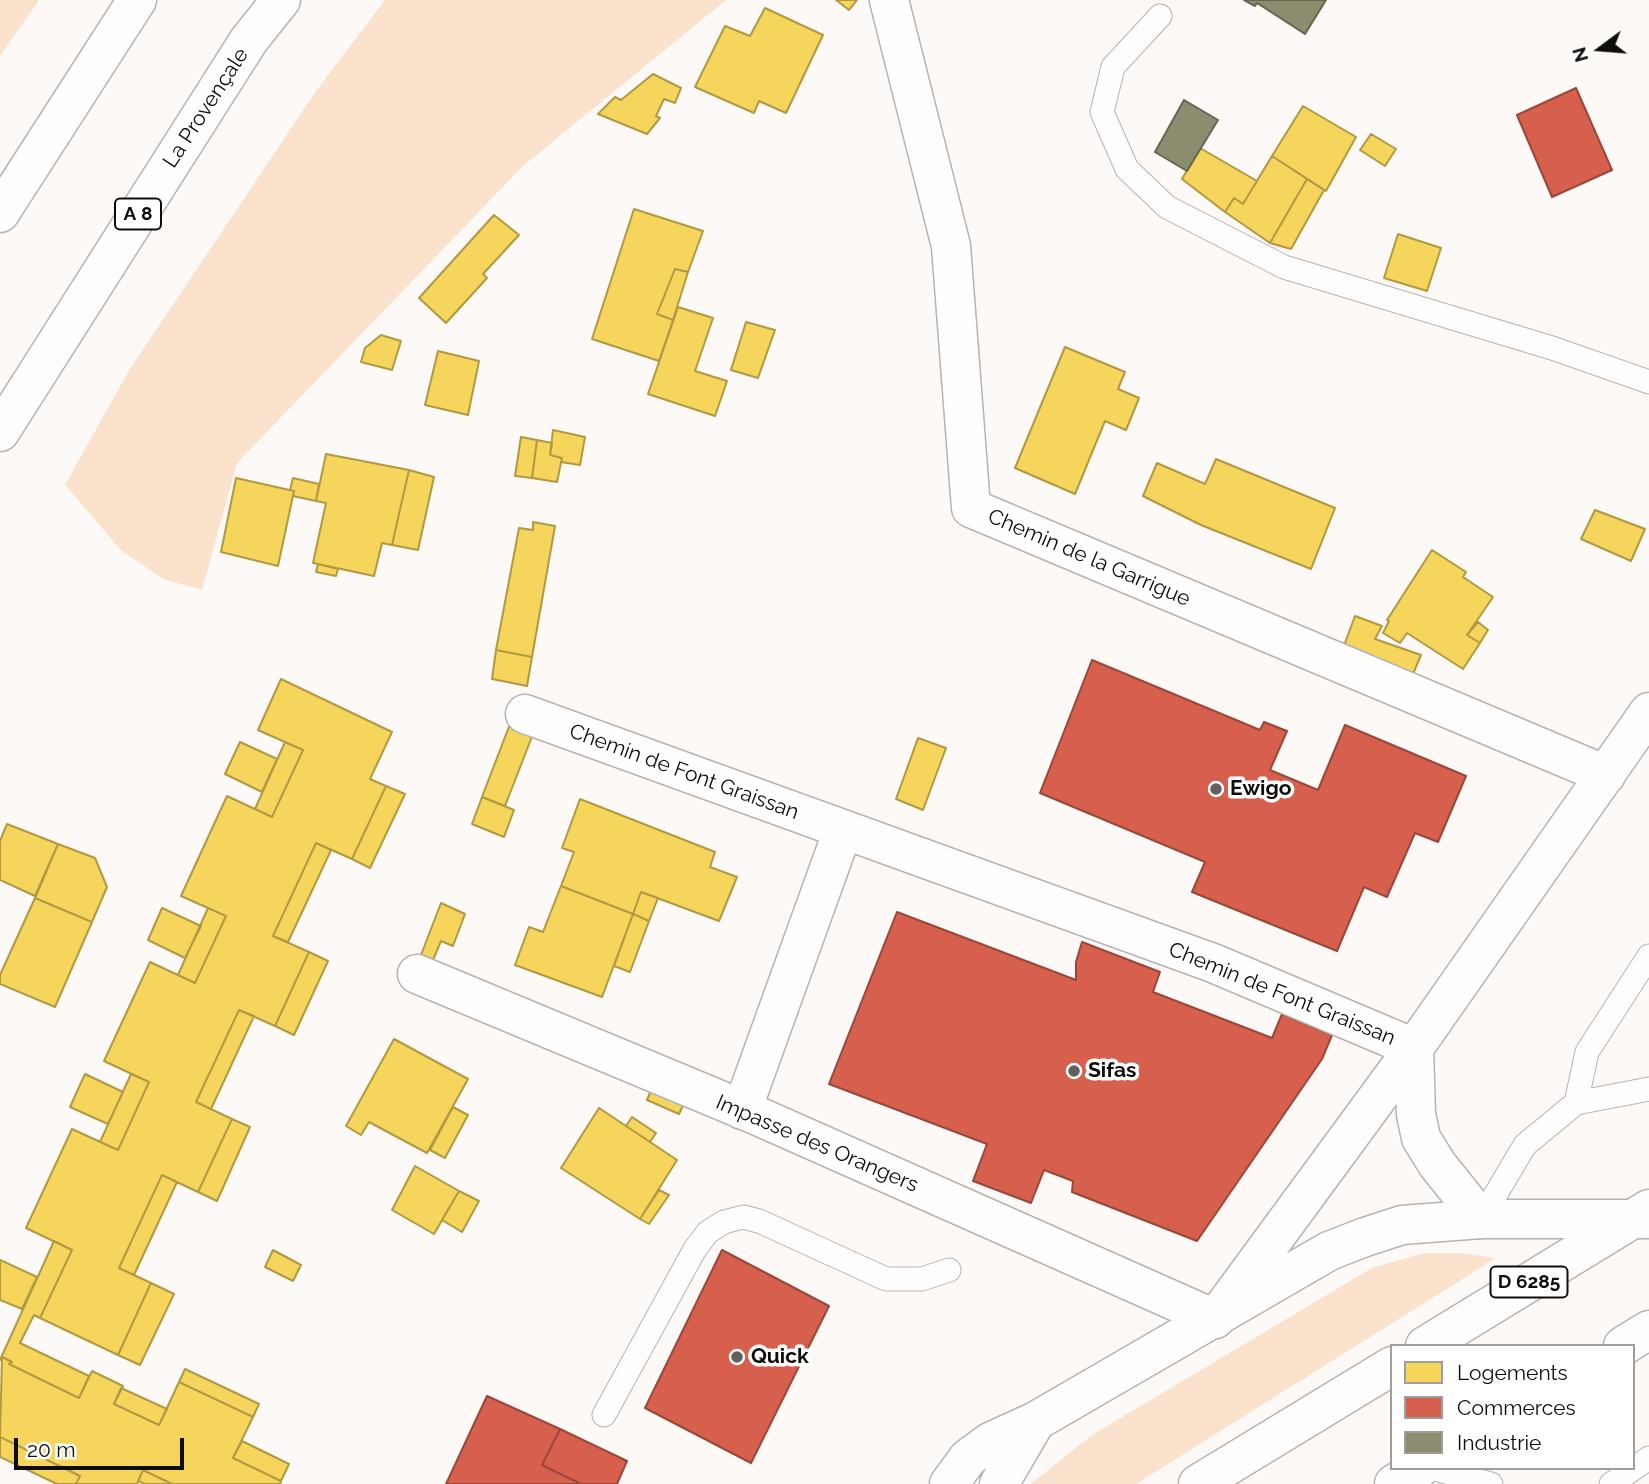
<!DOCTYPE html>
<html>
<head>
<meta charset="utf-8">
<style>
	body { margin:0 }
	#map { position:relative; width:1649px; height:1484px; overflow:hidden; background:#fcf9f6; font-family:Raleway,sans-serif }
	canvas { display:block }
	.legend { position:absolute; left:1390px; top:1344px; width:245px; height:126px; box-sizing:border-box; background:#fff; border:2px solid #9f9e9d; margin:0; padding:9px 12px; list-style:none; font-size:21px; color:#0f0d0a }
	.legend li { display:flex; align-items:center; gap:14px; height:35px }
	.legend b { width:35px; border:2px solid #9f9e9d }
	.north { position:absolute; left:1565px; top:14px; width:70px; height:70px; -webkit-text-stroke:5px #fff; paint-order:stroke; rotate:254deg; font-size:19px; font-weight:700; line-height:28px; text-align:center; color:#0f0d0a }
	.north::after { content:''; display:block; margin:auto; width:24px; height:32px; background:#0f0d0a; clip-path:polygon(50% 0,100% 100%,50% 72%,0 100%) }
	.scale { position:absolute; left:14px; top:1438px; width:170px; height:32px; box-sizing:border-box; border:4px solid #0f0d0a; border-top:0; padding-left:9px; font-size:21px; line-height:24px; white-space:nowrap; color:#0f0d0a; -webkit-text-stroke:5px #fff; paint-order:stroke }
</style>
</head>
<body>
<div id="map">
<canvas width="1649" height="1484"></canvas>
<ul class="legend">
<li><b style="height:19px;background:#f6d55c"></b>Logements</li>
<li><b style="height:19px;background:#d6604d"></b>Commerces</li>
<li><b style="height:19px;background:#8c8c6e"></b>Industrie</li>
</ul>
<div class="north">N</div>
<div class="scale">20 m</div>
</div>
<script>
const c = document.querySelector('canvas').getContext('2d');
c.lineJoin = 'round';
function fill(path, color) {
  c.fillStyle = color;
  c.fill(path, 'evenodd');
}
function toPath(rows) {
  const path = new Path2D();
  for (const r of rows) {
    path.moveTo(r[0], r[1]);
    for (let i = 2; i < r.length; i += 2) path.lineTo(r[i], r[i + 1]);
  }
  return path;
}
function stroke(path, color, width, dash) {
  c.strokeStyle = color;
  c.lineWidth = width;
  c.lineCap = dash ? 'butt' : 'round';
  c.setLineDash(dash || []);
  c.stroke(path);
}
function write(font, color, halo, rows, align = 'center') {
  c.font = font + ' Raleway,sans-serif';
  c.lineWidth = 7;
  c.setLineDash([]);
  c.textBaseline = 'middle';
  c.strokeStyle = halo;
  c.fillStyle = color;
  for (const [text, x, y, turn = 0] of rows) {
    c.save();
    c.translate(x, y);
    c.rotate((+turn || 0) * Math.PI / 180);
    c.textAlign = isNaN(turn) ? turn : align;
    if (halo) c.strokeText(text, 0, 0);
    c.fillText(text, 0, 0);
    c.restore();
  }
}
fill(toPath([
	[0,0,39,0,0,56],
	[385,0,726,0,523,166,237,463,202,590,163,579,121,550,65,485,128,372,316,91],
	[1424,1253,1460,1253,1496,1258,1136,1484,1031,1484,1092,1435,1372,1268]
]), '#fae2cc');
const homes = toPath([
	[836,0,857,0,849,10,836,0],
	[765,8,823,35,786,113,759,101,754,113,695,87,725,26,750,36,765,8],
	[653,74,681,88,675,103,664,99,656,116,660,118,647,134,598,114,615,97,621,100,653,74],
	[1303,106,1356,137,1326,191,1272,156,1303,106],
	[1371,134,1396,149,1385,166,1360,150,1371,134],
	[1200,148,1257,181,1243,204,1234,198,1225,212,1182,179,1200,148],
	[1272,156,1307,179,1270,243,1225,212,1234,198,1243,204,1272,156],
	[1307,179,1324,190,1291,249,1270,243,1307,179],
	[634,209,703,231,688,272,675,269,657,314,673,320,659,361,592,339,634,209],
	[494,215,519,235,483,274,487,278,446,323,419,298,494,215],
	[1398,234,1441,248,1427,291,1384,278,1398,234],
	[675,269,688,272,673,320,657,314,675,269],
	[678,307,713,318,695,371,727,381,715,416,648,394,678,307],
	[746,322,775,330,758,378,731,370,746,322],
	[381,335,401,341,392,370,361,362,365,348,381,335],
	[1065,347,1125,372,1118,389,1139,398,1126,430,1105,421,1075,494,1015,468,1065,347],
	[438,351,479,361,468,415,425,405,438,351],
	[553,430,585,437,580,465,561,462,562,458,550,455,553,430],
	[521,437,537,440,532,478,515,476,521,437],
	[537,440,552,443,550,455,562,458,557,482,532,478,537,440],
	[326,454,409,470,392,545,382,543,374,576,313,563,326,503,316,501,326,454],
	[1216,459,1335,508,1311,569,1201,525,1143,496,1157,463,1205,484,1216,459],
	[409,470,434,477,418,550,392,545,409,470],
	[236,478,294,491,278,566,221,552,236,478],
	[293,478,319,484,316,501,293,496,294,491,290,490,293,478],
	[1595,510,1645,529,1631,561,1581,539,1595,510],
	[533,522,555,526,532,657,496,650,519,528,533,530,533,522],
	[1432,550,1466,572,1463,577,1493,597,1467,635,1480,643,1463,669,1407,633,1400,643,1383,633,1389,621,1387,620,1432,550],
	[318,564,338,569,336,576,316,572,318,564],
	[1355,616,1382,626,1375,639,1421,655,1410,681,1342,651,1355,616],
	[1478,622,1488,630,1480,643,1467,635,1478,622],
	[496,650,532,657,527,686,492,679,496,650],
	[281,679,392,732,370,779,386,786,352,859,316,843,273,936,309,952,275,1026,239,1010,196,1102,232,1119,198,1192,162,1175,119,1268,151,1283,118,1355,40,1318,72,1250,26,1228,72,1129,118,1150,149,1082,104,1061,150,962,195,983,226,916,181,896,227,796,272,817,303,750,258,730,281,679],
	[510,724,533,734,505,806,482,797,510,724],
	[918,738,946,748,923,810,896,799,918,738],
	[240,742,277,759,262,792,225,774,240,742],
	[285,742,303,750,272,817,255,809,285,742],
	[386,786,405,794,370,868,352,859,386,786],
	[482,797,514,810,504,837,472,824,482,797],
	[580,799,715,852,710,867,737,877,719,921,641,892,633,914,561,886,574,852,562,848,580,799],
	[7,824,58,844,35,896,0,880,0,841,7,824],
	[316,843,331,850,288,942,273,936,316,843],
	[58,844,95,858,107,887,92,922,35,898,58,844],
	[561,886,633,914,602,997,515,965,529,927,543,932,561,886],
	[641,892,658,898,649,921,633,914,641,892],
	[35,898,92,922,55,1007,0,984,0,975,35,898],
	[441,903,465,914,453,946,441,941,433,960,421,955,441,903],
	[162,908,201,926,185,958,148,940,162,908],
	[208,908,226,916,195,983,178,975,208,908],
	[633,914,649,921,630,972,614,966,633,914],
	[309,952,328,961,294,1035,275,1026,309,952],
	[239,1010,254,1016,211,1109,196,1102,239,1010],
	[394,1039,468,1079,427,1153,369,1122,361,1135,346,1126,394,1039],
	[85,1074,123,1092,108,1124,70,1107,85,1074],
	[131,1074,149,1082,118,1150,100,1142,131,1074],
	[654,1083,687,1097,679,1114,647,1100,654,1083],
	[453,1107,468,1115,445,1158,430,1150,453,1107],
	[599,1108,677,1160,640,1219,561,1168,599,1108],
	[632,1117,656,1133,650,1142,626,1126,632,1117],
	[232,1119,250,1127,217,1201,198,1192,232,1119],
	[415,1166,459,1191,434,1234,392,1210,415,1166],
	[162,1175,177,1182,134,1275,119,1268,162,1175],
	[659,1190,669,1195,649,1224,640,1219,659,1190],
	[459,1191,479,1201,462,1232,442,1220,459,1191],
	[54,1241,72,1250,40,1318,34,1315,20,1343,89,1376,79,1398,9,1364,12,1362,2,1357,0,1360,54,1241],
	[273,1250,301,1265,293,1281,265,1267,273,1250],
	[0,1260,37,1277,22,1309,0,1300,0,1260],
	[151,1283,174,1294,140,1365,118,1355,151,1283],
	[2,1357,12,1362,9,1364,79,1398,92,1371,123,1386,114,1404,159,1425,179,1382,253,1417,233,1458,281,1481,280,1484,172,1484,143,1470,137,1484,76,1484,80,1476,0,1437,2,1357],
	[185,1369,259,1404,253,1417,179,1382,185,1369],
	[121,1388,167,1409,159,1425,114,1404,121,1388],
	[0,1437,80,1476,76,1484,57,1484,0,1457,0,1437],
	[242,1441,289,1464,281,1481,233,1458,242,1441],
	[143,1470,172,1484,145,1484,138,1481,143,1470]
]);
fill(homes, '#f6d55c');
stroke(homes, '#b19943', 2);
const shops = toPath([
	[1576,88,1612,170,1552,197,1517,115,1576,88],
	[1092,660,1260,730,1264,722,1287,731,1270,770,1318,790,1345,725,1466,776,1438,842,1415,833,1387,897,1364,887,1337,951,1192,892,1205,862,1040,793,1092,660],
	[897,912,1076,980,1076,962,1082,942,1160,972,1153,992,1272,1038,1282,1014,1332,1035,1322,1059,1197,1241,1072,1192,1073,1181,1044,1170,1031,1203,973,1181,987,1144,829,1084,897,912],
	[722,1250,829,1306,751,1463,645,1408,722,1250],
	[487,1396,560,1429,542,1465,581,1484,446,1484,487,1396],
	[560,1429,627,1461,617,1484,581,1484,542,1465,560,1429]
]);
fill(shops, '#d6604d');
stroke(shops, '#9a4739', 2);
const industry = toPath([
	[1244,0,1326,0,1305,34,1257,3,1255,6,1244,0],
	[1184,100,1218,120,1187,171,1155,152,1184,100]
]);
fill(industry, '#8c8c6e');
stroke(industry, '#666650', 2);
const service = toPath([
	[1160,16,1113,67,1102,112,1127,169,1167,207,1284,267,1552,348,1649,382],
	[1576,1103,1649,1089],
	[1481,1219,1525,1145,1576,1103,1587,1052,1649,956],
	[604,1415,695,1249,708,1232,724,1222,743,1217,759,1221,886,1279,922,1279,949,1270],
	[1431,1468,1491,1484],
	[1611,1484,1649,1458]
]);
const minor = toPath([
	[889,0,951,246,971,508,1606,775],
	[525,714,1213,963,1414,1048],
	[417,974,751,1113,1215,1319],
	[742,1110,843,830]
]);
const tertiary = toPath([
	[1414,1048,1416,1114,1421,1138,1437,1164,1481,1219],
	[1215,1319,1414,1048,1649,712]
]);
const secondary = toPath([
	[949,1484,968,1458,990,1442,1036,1421,1329,1251,1365,1237,1402,1225,1481,1219,1649,1219],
	[999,1484,1036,1421]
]);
const primary = toPath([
	[1425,1346,1649,1209],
	[1623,1346,1649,1330],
	[1198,1484,1392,1366],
	[1394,1484,1420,1468]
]);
const motorway = toPath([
	[0,213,137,0],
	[0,432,249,40,281,0]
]);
stroke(service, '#b6b3b1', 25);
stroke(minor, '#b6b3b1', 41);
stroke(tertiary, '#b6b3b1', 41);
stroke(secondary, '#b6b3b1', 41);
stroke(primary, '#b6b3b1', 41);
stroke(motorway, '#b6b3b1', 41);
stroke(service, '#fffefe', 23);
stroke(minor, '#fffefe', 38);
stroke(tertiary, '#fffefe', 38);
stroke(secondary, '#fffefe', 38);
stroke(primary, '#fffefe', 38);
stroke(motorway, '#fffefe', 38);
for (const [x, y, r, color] of [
	[1216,789,7,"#62605d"],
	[1074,1071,7,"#62605d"],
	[737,1357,7,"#62605d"]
]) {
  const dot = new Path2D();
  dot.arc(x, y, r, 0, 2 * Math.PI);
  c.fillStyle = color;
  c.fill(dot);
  stroke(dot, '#fff', 2.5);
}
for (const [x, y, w] of [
	[138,214,46],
	[1529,1282,77]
]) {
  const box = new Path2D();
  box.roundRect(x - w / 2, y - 15.5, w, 31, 5);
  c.fillStyle = '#fff';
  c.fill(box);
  stroke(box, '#0f0d0a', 2);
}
write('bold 19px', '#0f0d0a', null, [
	["A 8",138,214],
	["D 6285",1529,1282]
]);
write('21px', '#0f0d0a', '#fff', [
	["La Provençale",206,108,-57],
	["Chemin de la Garrigue",1089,558,23],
	["Chemin de Font Graissan",684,772,20],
	["Chemin de Font Graissan",1282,994,22],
	["Impasse des Orangers",817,1144,23]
]);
write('bold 21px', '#0f0d0a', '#fff', [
	["Ewigo",1230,789],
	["Sifas",1088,1071],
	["Quick",751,1357]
], 'left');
</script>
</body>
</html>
